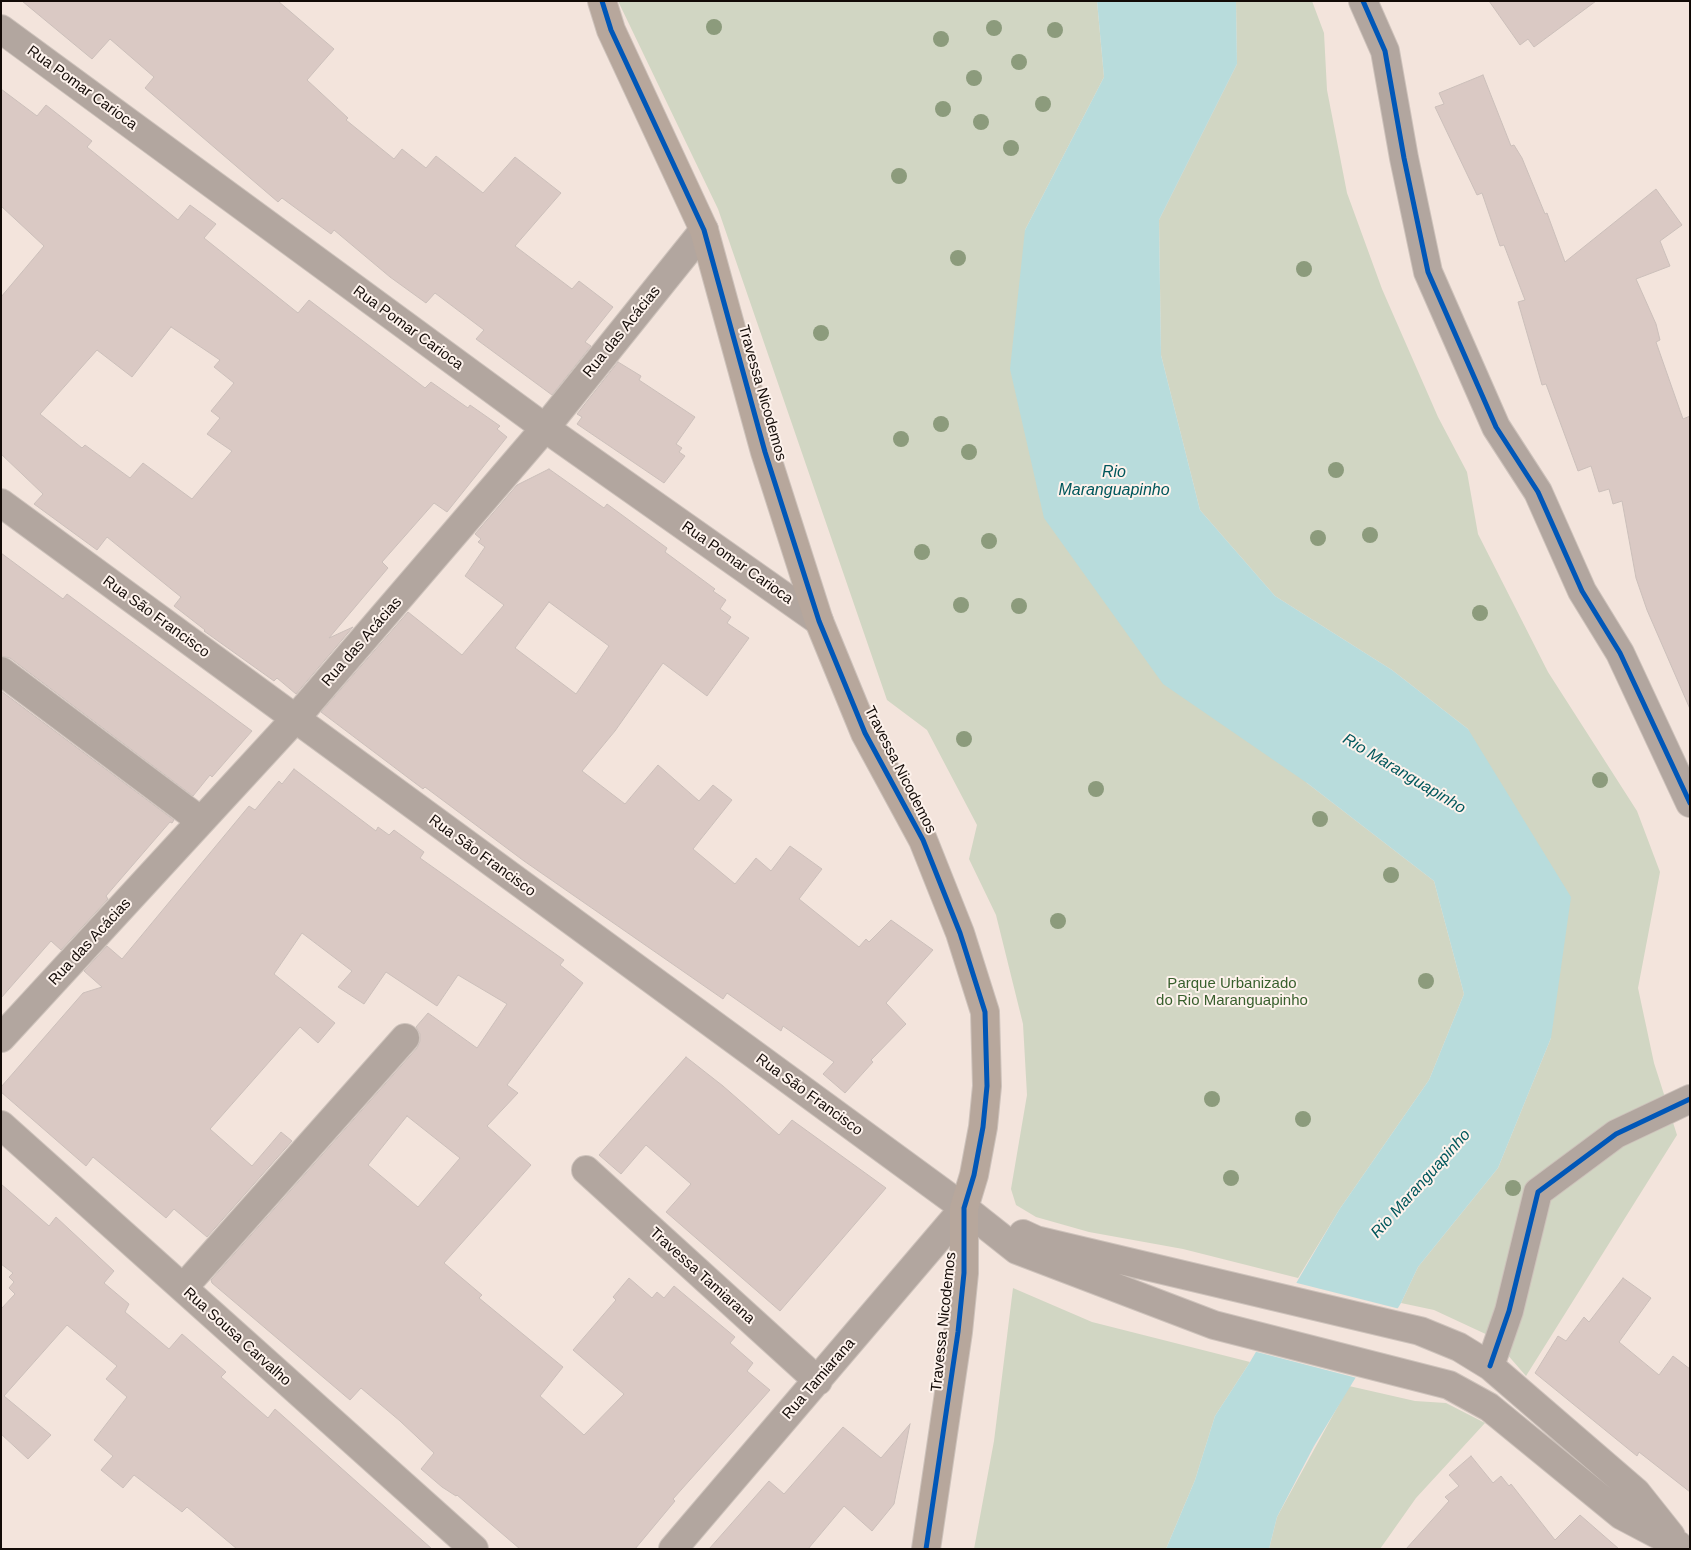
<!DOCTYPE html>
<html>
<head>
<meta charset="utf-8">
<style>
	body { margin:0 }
	#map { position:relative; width:1691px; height:1550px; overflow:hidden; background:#f3e4dc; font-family:Helvetica,sans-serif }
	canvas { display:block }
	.frame { position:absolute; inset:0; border:2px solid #120a06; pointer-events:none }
</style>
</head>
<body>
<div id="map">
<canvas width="1691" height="1550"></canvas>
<div class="frame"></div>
</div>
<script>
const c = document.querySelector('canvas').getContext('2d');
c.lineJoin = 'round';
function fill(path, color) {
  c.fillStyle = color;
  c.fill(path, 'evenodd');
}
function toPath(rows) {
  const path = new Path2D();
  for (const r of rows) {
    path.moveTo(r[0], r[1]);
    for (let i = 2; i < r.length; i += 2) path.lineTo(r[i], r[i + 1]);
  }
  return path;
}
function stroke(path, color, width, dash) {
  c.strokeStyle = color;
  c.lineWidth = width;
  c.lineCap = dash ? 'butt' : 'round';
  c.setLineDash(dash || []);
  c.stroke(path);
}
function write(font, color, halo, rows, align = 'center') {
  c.font = font + ' Helvetica,sans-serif';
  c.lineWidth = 4;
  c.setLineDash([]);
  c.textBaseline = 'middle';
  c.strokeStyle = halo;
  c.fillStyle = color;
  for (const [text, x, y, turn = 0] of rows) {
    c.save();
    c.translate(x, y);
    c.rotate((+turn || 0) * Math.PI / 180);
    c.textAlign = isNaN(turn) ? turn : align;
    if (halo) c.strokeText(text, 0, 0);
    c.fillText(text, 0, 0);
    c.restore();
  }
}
fill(toPath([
	[618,1,1097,1,1104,77,1025,230,1307,783,1434,881,1464,994,1429,1080,1339,1210,1298,1278,1183,1249,1089,1232,1036,1217,1016,1205,1011,1189,1027,1095,1023,1024,996,915,969,859,977,825,927,730,887,700,718,209],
	[1236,1,1312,1,1324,33,1327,90,1347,193,1382,289,1438,417,1467,472,1478,534,1548,672,1637,811,1660,872,1638,988,1654,1063,1677,1135,1526,1376,1492,1337,1434,1310,1401,1303,1418,1267,1498,1168,1551,1038,1468,729,1392,670,1275,596,1200,510,1161,355,1159,220,1237,64],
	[1013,1288,1092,1322,1250,1362,1215,1416,1195,1480,1166,1549,974,1549,994,1441],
	[1349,1386,1415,1401,1446,1403,1485,1423,1416,1498,1380,1549,1269,1549,1277,1517]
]), '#d1d6c3');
fill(toPath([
	[1097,1,1236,1,1237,64,1159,220,1161,355,1200,510,1275,596,1392,670,1468,729,1571,897,1551,1038,1498,1168,1418,1267,1401,1303,1314,1446,1277,1517,1269,1549,1166,1549,1195,1480,1215,1416,1250,1362,1339,1210,1429,1080,1464,994,1434,881,1307,783,1163,684,1044,518,1010,369,1025,230,1104,77]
]), '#b8dcdc');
fill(toPath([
	[1293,1282,1400,1309,1357,1378,1253,1351]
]), '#f3e4dc');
const building = toPath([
	[22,1,278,1,334,49,307,80,348,118,346,120,394,159,402,149,426,168,436,156,483,193,515,157,561,193,515,246,572,289,579,281,613,307,585,342,591,346,552,395,476,339,484,330,435,293,426,303,390,277,334,230,331,234,282,198,278,202,145,88,154,77,110,39,92,59,22,1],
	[1489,1,1596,1,1534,47,1528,39,1520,45,1489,1],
	[1483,75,1511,146,1514,145,1522,158,1545,214,1547,213,1565,262,1656,189,1682,225,1660,241,1670,266,1636,279,1656,324,1660,340,1656,342,1677,402,1683,419,1690,416,1690,709,1647,610,1636,578,1622,501,1613,504,1609,489,1599,492,1591,466,1578,471,1546,384,1542,385,1518,302,1525,300,1504,245,1500,246,1482,193,1477,195,1435,107,1444,104,1439,93,1483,75],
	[1,89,37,116,46,105,92,141,87,147,178,220,190,205,216,224,204,238,298,313,309,300,425,388,431,382,468,408,470,405,500,426,497,429,507,437,447,512,434,503,382,562,388,568,329,638,353,627,296,694,277,678,274,681,204,631,205,630,174,606,181,597,107,537,97,550,34,504,43,494,1,454,1,297,44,246,1,206,1,89],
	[171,327,220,360,214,367,234,383,211,411,220,418,207,434,232,451,192,499,143,463,130,478,85,445,82,448,40,414,97,350,132,377,171,327],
	[618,362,641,376,639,380,695,417,676,444,682,448,679,452,685,456,664,483,577,424,582,417,577,414,618,362],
	[549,469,604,508,607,504,667,548,665,552,715,589,713,591,726,600,720,609,731,617,727,623,749,638,707,696,663,663,615,731,582,771,625,804,658,765,699,801,713,785,732,800,693,849,735,884,756,858,771,871,790,846,822,869,799,899,859,947,866,939,869,942,891,920,933,950,886,1003,906,1024,871,1060,873,1062,845,1093,823,1074,834,1062,783,1026,781,1031,727,993,723,999,524,861,425,787,423,789,321,712,408,612,462,655,504,605,465,576,485,547,478,542,481,539,475,534,517,485,549,469],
	[549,602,609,646,576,694,515,648,549,602],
	[1,553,63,599,67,594,252,731,212,777,210,775,193,796,10,658,1,656,1,553],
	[1,691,174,820,172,823,170,822,106,896,108,899,61,950,51,941,1,998,1,691],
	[294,769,376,831,378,827,389,835,394,830,424,852,420,858,564,960,560,965,583,983,507,1085,518,1093,487,1126,531,1165,444,1263,482,1295,479,1298,563,1367,540,1396,584,1435,624,1394,573,1350,616,1300,613,1297,629,1278,652,1298,657,1292,664,1298,674,1286,735,1337,730,1343,753,1363,747,1371,770,1390,673,1499,675,1501,635,1549,520,1549,457,1495,456,1496,442,1487,421,1469,434,1453,400,1421,361,1388,350,1400,212,1283,211,1280,417,1048,420,1041,420,1034,416,1027,428,1013,477,1048,507,1004,458,975,437,1006,386,972,364,1004,338,987,352,971,302,933,274,974,335,1023,318,1043,300,1027,210,1129,252,1166,281,1132,292,1141,207,1237,174,1209,166,1218,93,1157,86,1166,1,1092,1,1087,83,993,102,987,84,971,107,946,122,959,249,806,255,810,279,781,282,784,294,769],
	[407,1116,460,1158,418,1207,368,1165,407,1116],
	[686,1057,723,1086,779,1135,792,1120,886,1188,780,1311,666,1212,691,1184,646,1145,621,1174,599,1155,686,1057],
	[1,1184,49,1226,56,1217,114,1271,104,1283,129,1304,125,1312,169,1349,182,1334,226,1372,221,1377,268,1418,275,1409,432,1549,237,1549,187,1507,182,1512,134,1475,123,1488,101,1470,113,1456,94,1440,127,1397,106,1379,117,1366,67,1325,4,1396,51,1435,28,1459,1,1434,1,1309,15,1294,9,1288,14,1282,9,1277,13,1273,1,1264,1,1184],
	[1623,1278,1651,1298,1619,1342,1659,1375,1673,1356,1690,1369,1690,1492,1639,1452,1637,1456,1535,1373,1558,1336,1566,1341,1584,1317,1589,1322,1623,1278],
	[910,1424,894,1504,872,1531,844,1506,808,1549,709,1549,769,1481,784,1494,843,1427,881,1458,910,1424],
	[1471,1456,1493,1483,1501,1476,1509,1486,1511,1484,1555,1540,1580,1515,1619,1549,1406,1549,1449,1501,1445,1497,1459,1486,1449,1475,1471,1456]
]);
fill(building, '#dac9c4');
stroke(building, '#cbbfba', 1);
const minor = toPath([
	[1363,1,1385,51,1404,158,1428,272,1496,427,1538,492,1582,591,1620,653,1690,803],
	[1,29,545,428,819,621],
	[1,503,964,1208,1017,1250,1214,1325,1449,1385,1489,1407,1621,1515,1678,1545],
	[1,671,201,821],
	[1,1038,295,719,545,428,704,230],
	[1,1125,474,1549],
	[586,1170,818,1381],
	[1023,1234,1036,1240,1420,1331,1459,1347,1490,1366,1636,1492,1671,1536],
	[183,1288,405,1038],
	[1490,1366,1509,1311,1538,1192,1616,1134,1690,1099],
	[673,1549,964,1208]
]);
const major = toPath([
	[602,1,611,30,704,230,765,452,819,621,865,733,923,840,960,933,985,1012,987,1086,983,1127,974,1175,964,1208,964,1273,958,1332,926,1549]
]);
stroke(minor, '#cdc2bb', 30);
stroke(major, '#cdc2bb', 30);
stroke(minor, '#b2a69f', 28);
stroke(major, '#b7a79c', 28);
stroke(toPath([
	[602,1,611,30,704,230,765,452,819,621,865,733,923,840,960,933,985,1012,987,1086,983,1127,974,1175,964,1208,964,1273,958,1332,926,1549],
	[1363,1,1385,51,1404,158,1428,272,1496,427,1538,492,1582,591,1620,653,1690,803],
	[1490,1366,1509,1311,1538,1192,1616,1134,1690,1099]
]), '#0057b8', 5);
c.fillStyle = '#8c9b7c';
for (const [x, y] of [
	[714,27],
	[994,28],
	[1055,30],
	[941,39],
	[1019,62],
	[974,78],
	[1043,104],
	[943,109],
	[981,122],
	[1011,148],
	[899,176],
	[958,258],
	[1304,269],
	[821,333],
	[941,424],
	[901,439],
	[969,452],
	[1336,470],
	[1370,535],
	[1318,538],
	[989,541],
	[922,552],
	[961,605],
	[1019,606],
	[1480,613],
	[964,739],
	[1600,780],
	[1096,789],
	[1320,819],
	[1391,875],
	[1058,921],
	[1426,981],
	[1212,1099],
	[1303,1119],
	[1231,1178],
	[1513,1188]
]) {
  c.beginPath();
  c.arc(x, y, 8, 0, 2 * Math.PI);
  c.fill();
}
write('15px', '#120a06', '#fdf2ec', [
	["Rua Pomar Carioca",82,88,36],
	["Rua Pomar Carioca",408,328,36],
	["Rua das Acácias",622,332,-51],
	["Travessa Nicodemos",762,393,74],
	["Rua Pomar Carioca",737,563,35],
	["Rua São Francisco",156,617,36],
	["Rua das Acácias",362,642,-49],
	["Travessa Nicodemos",900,770,63],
	["Rua São Francisco",482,856,36],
	["Rua das Acácias",90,942,-47],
	["Rua São Francisco",809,1095,36],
	["Travessa Tamiarana",702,1276,42],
	["Travessa Nicodemos",944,1322,-84],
	["Rua Sousa Carvalho",237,1337,42],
	["Rua Tamiarana",819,1379,-49]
]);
write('15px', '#385f2d', '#fdf2ec', [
	["Parque Urbanizado",1232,984],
	["do Rio Maranguapinho",1232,1001]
]);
write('italic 16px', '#00575c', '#fdf2ec', [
	["Rio",1114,473],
	["Maranguapinho",1114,491],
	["Rio Maranguapinho",1404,774,31],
	["Rio Maranguapinho",1421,1184,-48]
]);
</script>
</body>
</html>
